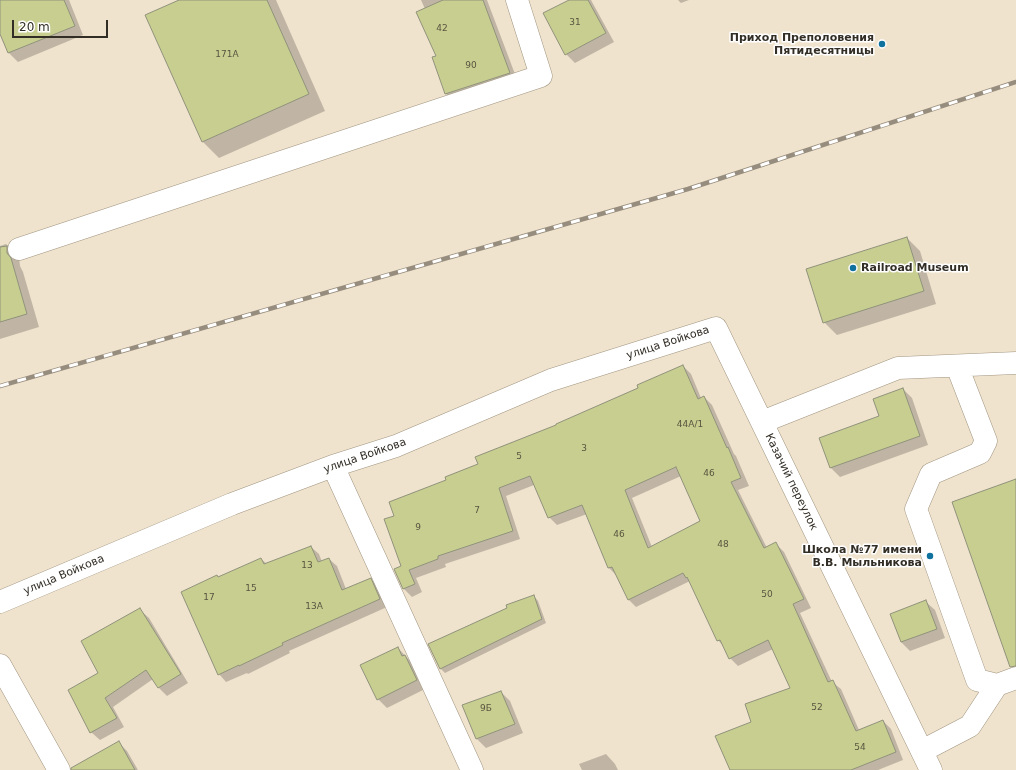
<!DOCTYPE html>
<html>
<head>
<meta charset="utf-8">
<style>
	body { margin:0 }
	#map { position:relative; width:1016px; height:770px; overflow:hidden; background:#f0e3cd; font-family:"DejaVu Sans",sans-serif }
	canvas { display:block }
	.scale { position:absolute; left:12px; top:20px; width:96px; height:18px; box-sizing:border-box; border:2px solid #322d25; border-top:0; padding-left:5px; font-size:12px; line-height:14px; white-space:nowrap; color:#322d25; -webkit-text-stroke:3px #fff; paint-order:stroke }
</style>
</head>
<body>
<div id="map">
<canvas width="1016" height="770"></canvas>
<div class="scale">20 m</div>
</div>
<script>
const c = document.querySelector('canvas').getContext('2d');
c.lineJoin = 'round';
function fill(path, color) {
  c.fillStyle = color;
  c.fill(path, 'evenodd');
}
function toPath(rows) {
  const path = new Path2D();
  for (const r of rows) {
    path.moveTo(r[0], r[1]);
    for (let i = 2; i < r.length; i += 2) path.lineTo(r[i], r[i + 1]);
  }
  return path;
}
function stroke(path, color, width, dash) {
  c.strokeStyle = color;
  c.lineWidth = width;
  c.lineCap = dash ? 'butt' : 'round';
  c.setLineDash(dash || []);
  c.stroke(path);
}
function write(font, color, halo, rows, align = 'center') {
  c.font = font + ' "DejaVu Sans",sans-serif';
  c.lineWidth = 3;
  c.setLineDash([]);
  c.textBaseline = 'middle';
  c.strokeStyle = halo;
  c.fillStyle = color;
  for (const [text, x, y, turn = 0] of rows) {
    c.save();
    c.translate(x, y);
    c.rotate((+turn || 0) * Math.PI / 180);
    c.textAlign = isNaN(turn) ? turn : align;
    if (halo) c.strokeText(text, 0, 0);
    c.fillText(text, 0, 0);
    c.restore();
  }
}
fill(toPath([
	[0,0,69,0,83,35,18,62,9,53,0,31],
	[181,0,276,0,325,111,219,158,203,142],
	[421,0,487,0,518,82,455,103,446,94,433,58,437,56,425,9],
	[571,0,591,0,614,42,575,63,566,54],
	[678,0,689,0,681,3],
	[907,238,920,251,936,304,837,335,824,322],
	[6,244,19,257,20,266,23,272,39,327,0,339,0,246],
	[683,366,691,374,701,398,704,397,712,405,734,454,736,456,749,486,738,490,767,548,776,544,784,552,811,608,800,613,832,682,841,689,859,730,883,721,891,729,903,760,878,770,734,770,753,722,791,689,773,649,738,666,730,658,724,647,718,640,690,581,636,607,628,599,617,576,609,568,587,514,557,525,549,517,534,485,506,496,520,539,445,564,446,567,416,578,422,592,412,597,404,589,395,569,402,566,395,516,448,481,558,426,640,388],
	[681,476,701,521,652,547,632,498],
	[903,389,912,398,928,445,840,477,831,468,821,438,880,417],
	[311,547,319,554,322,562,329,559,337,566,346,589,370,579,378,587,387,607,289,651,290,653,248,674,247,673,226,682,219,674,217,576,219,578,261,559,267,564],
	[534,596,538,601,546,623,445,673,440,668],
	[926,602,935,610,945,638,910,651,901,642,891,615],
	[140,610,149,618,188,683,167,696,159,688,153,679,113,707,124,727,100,740,91,732,100,673],
	[398,648,414,665,425,689,387,708,378,699],
	[501,692,510,701,523,733,486,748,477,739,464,706],
	[118,742,127,751,138,770,99,770],
	[606,754,615,764,618,770,582,770,579,764]
]), '#0003');
const building = toPath([
	[0,0,64,0,75,26,8,53,0,34,0,0],
	[179,0,267,0,309,94,202,142,145,15,179,0],
	[443,0,483,0,510,73,445,94,432,57,436,56,416,12,443,0],
	[569,0,588,0,606,33,565,55,543,13,569,0],
	[907,237,924,291,823,323,806,269,907,237],
	[7,246,7,253,11,258,27,314,0,322,0,247,7,246],
	[683,365,698,399,704,396,727,448,728,447,741,478,731,482,764,548,776,542,804,599,793,604,828,682,833,680,856,731,883,720,896,752,851,770,730,770,715,736,751,722,745,704,790,688,768,640,729,659,720,640,717,641,687,577,686,578,683,573,628,600,612,567,608,568,582,505,548,518,530,476,499,488,513,531,438,556,438,559,409,570,415,584,403,589,394,569,401,566,384,519,394,516,389,502,446,480,445,477,478,464,475,457,556,425,556,424,638,388,637,385,683,365],
	[676,467,700,521,648,548,625,490,676,467],
	[903,388,920,436,830,468,819,438,879,416,873,399,903,388],
	[1016,479,1016,666,1010,667,952,502,1016,479],
	[311,546,318,562,329,558,342,590,371,578,380,599,282,643,283,645,239,666,239,665,218,675,181,592,217,575,218,577,261,558,264,564,311,546],
	[534,595,542,619,440,669,428,644,507,608,506,605,534,595],
	[926,600,937,629,901,642,890,614,926,600],
	[140,608,181,674,158,688,146,670,105,698,117,718,90,733,68,690,98,673,81,641,140,608],
	[398,647,402,656,405,655,417,680,377,700,360,665,398,647],
	[501,691,515,724,476,739,462,705,501,691],
	[119,741,135,770,71,770,71,768,119,741]
]);
fill(building, '#c8ce90');
stroke(building, '#8f927b', 1);
const minor = toPath([
	[19,249,541,76,517,0],
	[957,366,986,441,980,453,931,474,916,509,977,680,997,685],
	[762,422,898,368,1016,363],
	[333,466,472,770],
	[0,602,232,504,333,466,396,446,551,380,716,328,931,770],
	[0,665,59,770],
	[922,751,970,726,997,685,1016,678]
]);
stroke(minor, '#a19581', 23);
stroke(minor, '#fff', 22);
const rail = toPath([
	[0,386,688,189,1016,82]
]);
stroke(rail, '#978d7e', 4.5);
stroke(rail, '#fff', 3, [9]);
for (const [x, y, r, color] of [
	[882,44,4,"#0e719e"],
	[853,268,4,"#0e719e"],
	[930,556,4,"#0e719e"]
]) {
  const dot = new Path2D();
  dot.arc(x, y, r, 0, 2 * Math.PI);
  c.fillStyle = color;
  c.fill(dot);
  stroke(dot, '#fff', 1.5);
}
write('9px', '#585540', null, [
	["31",575,23],
	["42",442,29],
	["171А",227,55],
	["90",471,66],
	["44А/1",690,425],
	["3",584,449],
	["5",519,457],
	["46",709,474],
	["7",477,511],
	["9",418,528],
	["46",619,535],
	["48",723,545],
	["13",307,566],
	["15",251,589],
	["50",767,595],
	["17",209,598],
	["13А",314,607],
	["52",817,708],
	["9Б",486,709],
	["54",860,748]
]);
write('bold 11px', '#322d25', '#fff', [
	["Приход Преполовения",874,38],
	["Пятидесятницы",874,51],
	["Railroad Museum",861,268,"left"],
	["Школа №77 имени",922,550],
	["В.В. Мыльникова",922,563]
], 'right');
write('11px', '#322d25', '#fff', [
	["улица Войкова",668,343,-18],
	["улица Войкова",365,456,-19],
	["Казачий переулок",791,482,64],
	["улица Войкова",64,575,-23]
]);
</script>
</body>
</html>
